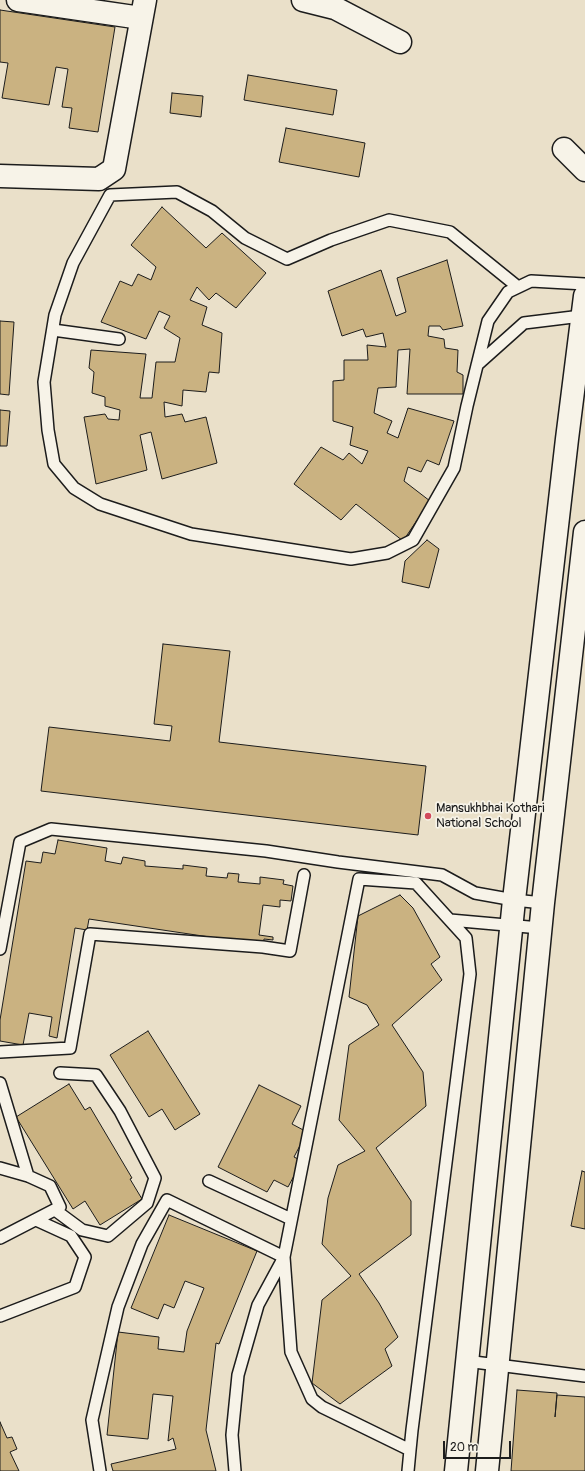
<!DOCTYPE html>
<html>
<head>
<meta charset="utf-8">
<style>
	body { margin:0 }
	#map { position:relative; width:585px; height:1471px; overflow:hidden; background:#eae0c9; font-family:Pangolin,sans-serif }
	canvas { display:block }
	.scale { position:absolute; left:443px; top:1441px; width:68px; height:18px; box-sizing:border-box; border:2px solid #1c1c1c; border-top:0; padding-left:5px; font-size:12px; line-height:14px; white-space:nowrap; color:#1c1c1c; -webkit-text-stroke:3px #f7f3e8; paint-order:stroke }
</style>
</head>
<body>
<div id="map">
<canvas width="585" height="1471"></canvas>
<div class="scale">20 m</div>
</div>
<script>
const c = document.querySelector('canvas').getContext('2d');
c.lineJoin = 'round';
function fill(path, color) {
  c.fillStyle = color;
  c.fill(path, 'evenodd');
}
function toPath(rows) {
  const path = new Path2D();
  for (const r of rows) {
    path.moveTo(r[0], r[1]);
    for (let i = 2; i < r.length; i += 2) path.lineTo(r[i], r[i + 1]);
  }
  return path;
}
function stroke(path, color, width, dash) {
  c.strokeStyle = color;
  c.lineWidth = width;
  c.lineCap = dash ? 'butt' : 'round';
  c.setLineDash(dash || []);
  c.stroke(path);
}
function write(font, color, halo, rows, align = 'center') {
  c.font = font + ' Pangolin,sans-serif';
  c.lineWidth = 3.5;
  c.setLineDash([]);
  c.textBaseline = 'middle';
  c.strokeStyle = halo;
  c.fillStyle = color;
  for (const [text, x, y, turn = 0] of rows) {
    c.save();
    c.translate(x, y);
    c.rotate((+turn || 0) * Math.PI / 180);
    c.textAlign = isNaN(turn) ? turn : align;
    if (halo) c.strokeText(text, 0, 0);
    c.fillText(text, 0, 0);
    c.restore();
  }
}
const building = toPath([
	[0,10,115,27,98,132,69,128,72,108,62,107,68,69,56,67,49,105,2,98,8,63,0,62,0,10],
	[248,75,337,90,333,115,244,100,248,75],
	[172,93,203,96,201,117,170,113,172,93],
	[286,128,365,143,359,177,279,162,286,128],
	[162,207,206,248,222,233,266,273,236,308,216,293,209,300,197,287,190,300,207,307,202,325,222,333,219,373,209,372,206,392,183,390,182,406,164,402,165,417,182,414,185,422,206,417,217,463,162,479,151,432,140,435,147,470,96,484,84,417,105,414,108,419,119,420,120,410,105,406,105,397,92,393,94,372,89,368,91,350,146,354,140,398,152,398,156,362,175,362,180,338,164,328,170,316,159,311,146,339,101,322,120,281,132,286,138,274,151,280,156,267,131,245,162,207],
	[447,260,463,326,443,330,440,326,429,326,428,336,444,339,445,348,458,350,457,372,463,375,463,394,407,394,410,349,398,350,396,387,378,388,374,413,392,421,387,433,398,438,408,408,454,421,439,465,427,460,421,472,408,467,404,481,430,501,403,541,356,504,341,520,294,484,321,447,343,460,349,453,362,464,368,451,350,445,353,427,333,421,333,381,344,380,344,360,368,360,367,345,386,347,383,333,366,337,363,329,342,336,328,291,381,270,396,316,406,312,397,278,447,260],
	[0,321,14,322,9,395,0,394,0,321],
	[0,410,10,411,7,446,0,446,0,410],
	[427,540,439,549,429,588,402,582,405,561,427,540],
	[163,644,230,651,219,742,426,766,418,835,41,791,49,727,170,741,172,726,154,724,163,644],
	[58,840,107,848,105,861,121,864,123,857,145,861,145,866,183,869,183,865,207,868,206,876,227,878,228,873,239,874,238,882,260,884,260,877,284,880,283,884,293,886,291,901,280,900,280,907,263,905,259,935,273,937,273,940,264,939,263,945,89,919,87,930,75,928,57,1038,49,1036,52,1017,29,1013,23,1045,0,1041,0,1020,26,861,41,863,43,852,55,854,58,840],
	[400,895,413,908,440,957,431,964,442,980,392,1025,423,1072,426,1106,376,1148,411,1201,411,1235,359,1274,379,1303,398,1337,385,1349,392,1366,340,1404,312,1383,322,1300,351,1276,322,1244,328,1198,338,1165,365,1151,339,1120,349,1045,379,1025,367,1005,349,997,358,916,400,895],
	[148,1031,200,1114,175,1130,162,1109,149,1117,110,1055,148,1031],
	[69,1084,85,1110,90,1107,132,1178,130,1179,142,1199,100,1225,85,1201,73,1209,16,1117,69,1084],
	[259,1085,301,1106,292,1124,307,1132,294,1157,302,1161,288,1187,274,1180,267,1192,218,1167,259,1085],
	[582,1171,585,1172,585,1229,571,1226,582,1171],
	[169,1215,257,1251,219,1344,216,1343,206,1430,216,1471,113,1471,111,1464,176,1449,173,1438,168,1441,173,1396,153,1394,148,1439,107,1435,118,1332,159,1337,158,1349,184,1352,187,1331,204,1288,185,1281,174,1308,164,1304,158,1319,131,1308,169,1215],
	[517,1390,557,1393,555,1417,557,1395,585,1397,585,1471,511,1471,517,1390],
	[0,1422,7,1438,12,1437,17,1449,10,1452,19,1471,0,1471,0,1422]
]);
fill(building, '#cab281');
stroke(building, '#1c1c1c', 1);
const lane = toPath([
	[518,287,450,232,389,220,331,240,287,259,245,238,212,211,177,192,110,195,73,263,55,315,44,382,48,430,54,464,74,488,100,504,191,534,351,559,387,553,413,540,454,468,467,406,488,321,508,292,531,281,585,284],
	[53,330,119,339],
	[477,365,524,323,573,317,582,319],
	[450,920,540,928],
	[0,949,20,842,51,829,266,851,338,862,442,875,475,893,514,900,543,903],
	[0,1052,70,1048,90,934,263,947,290,951,304,875],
	[0,1083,28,1176],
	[0,1168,28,1176,50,1186,60,1207,0,1238],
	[209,1181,291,1219],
	[55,1210,82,1230,108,1236,147,1203,155,1178,120,1111,96,1075,60,1073],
	[0,1316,75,1287,85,1257,71,1236,36,1220],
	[466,1361,585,1376],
	[100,1471,92,1420,118,1307,142,1244,167,1200,284,1257,258,1305,238,1375,232,1435,235,1471],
	[408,1471,410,1450,412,1430,470,974,466,938,416,883,359,879,284,1257,291,1352,312,1399,322,1407,410,1450]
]);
const street = toPath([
	[18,0,141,18],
	[303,0,335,8,400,42],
	[564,149,585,170],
	[0,176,99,179,114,169,145,0],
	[456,1471,514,900,567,439,585,296],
	[487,1471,543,903,585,532]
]);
stroke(lane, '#1c1c1c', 14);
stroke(street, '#1c1c1c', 25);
stroke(lane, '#f7f3e8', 11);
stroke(street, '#f7f3e8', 22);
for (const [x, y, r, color] of [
	[428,816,4,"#d1495b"]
]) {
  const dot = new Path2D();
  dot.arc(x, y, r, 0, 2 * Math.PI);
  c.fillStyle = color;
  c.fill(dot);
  stroke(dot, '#f7f3e8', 1.5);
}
write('13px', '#1c1c1c', '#f7f3e8', [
	["Mansukhbhai Kothari",436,809],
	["National School",436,824]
], 'left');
</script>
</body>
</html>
